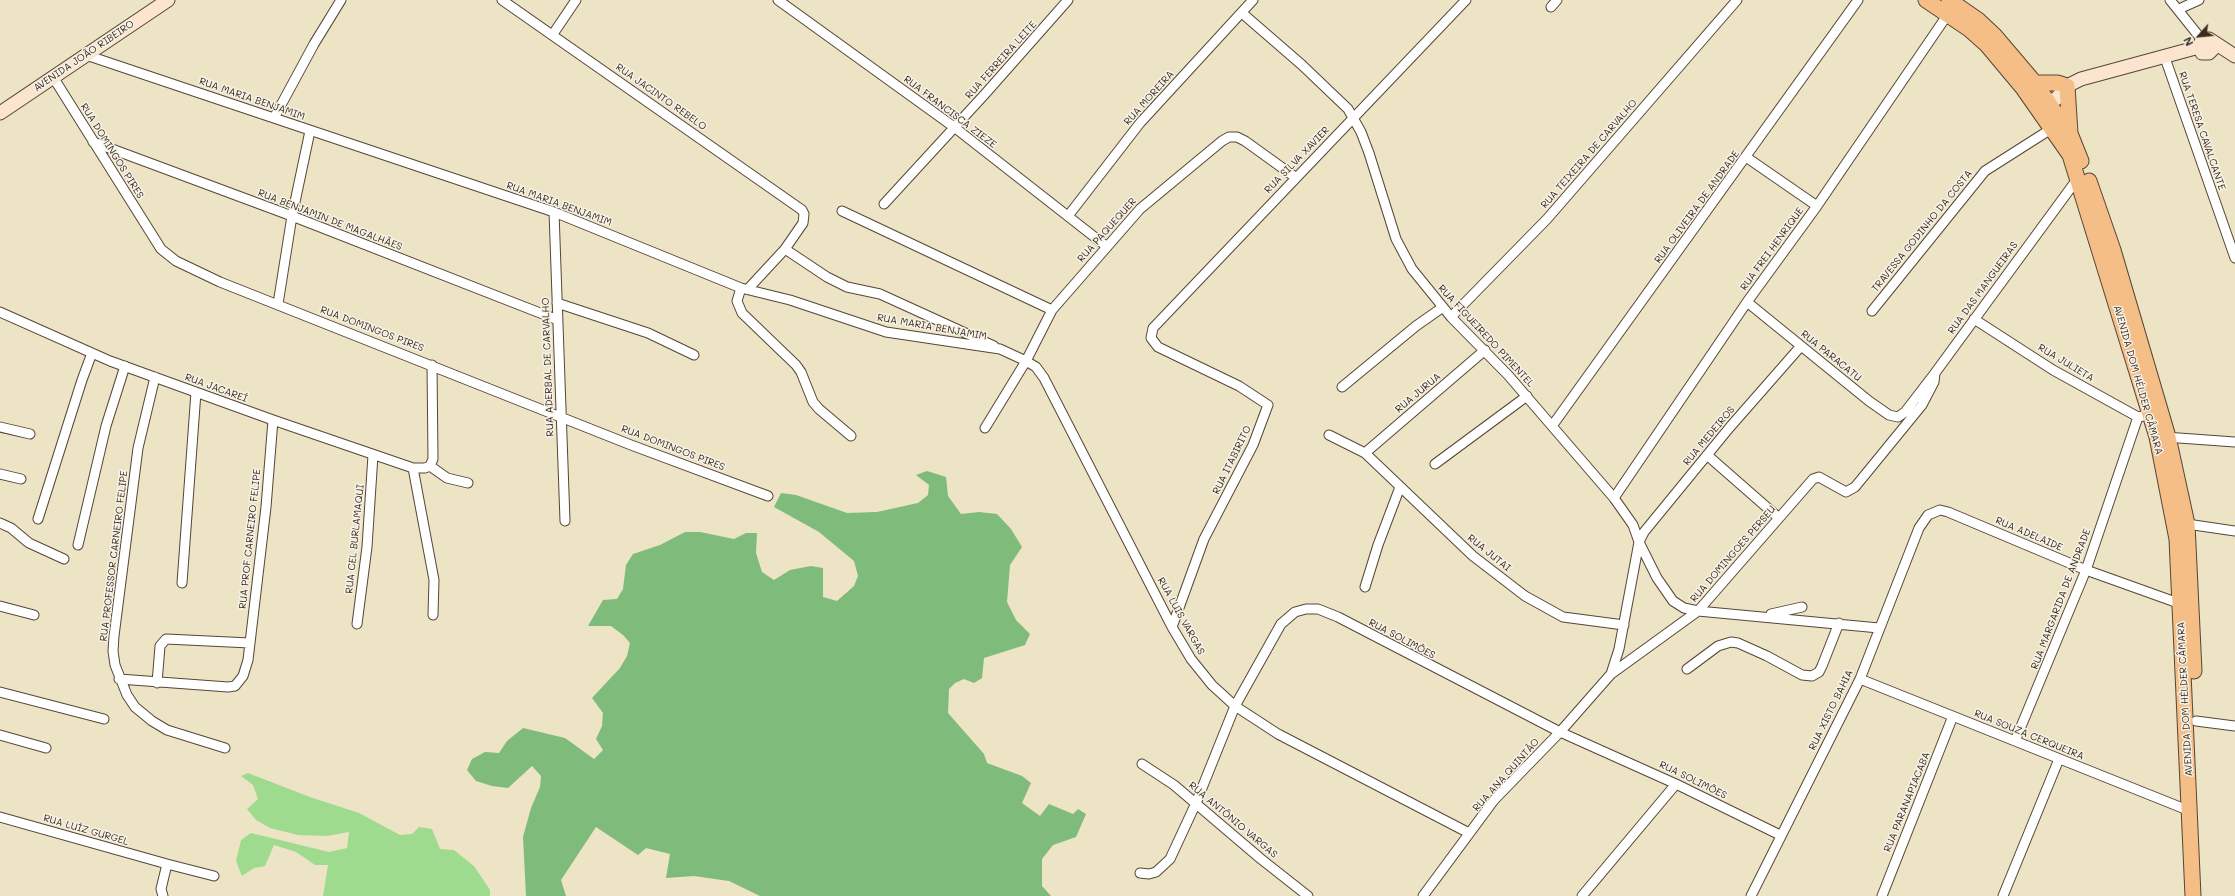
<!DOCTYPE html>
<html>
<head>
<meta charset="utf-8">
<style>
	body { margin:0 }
	#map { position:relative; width:2235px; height:896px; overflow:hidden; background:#ece4c4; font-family:Mali,sans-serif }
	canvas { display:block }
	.north { position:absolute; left:2179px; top:16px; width:40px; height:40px; -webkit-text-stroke:3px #f7f3e8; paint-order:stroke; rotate:243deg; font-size:11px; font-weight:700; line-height:16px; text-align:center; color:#3b2a1e }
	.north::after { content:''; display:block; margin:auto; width:14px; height:18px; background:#3b2a1e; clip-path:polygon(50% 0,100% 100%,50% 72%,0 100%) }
</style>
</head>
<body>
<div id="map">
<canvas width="2235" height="896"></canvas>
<div class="north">N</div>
</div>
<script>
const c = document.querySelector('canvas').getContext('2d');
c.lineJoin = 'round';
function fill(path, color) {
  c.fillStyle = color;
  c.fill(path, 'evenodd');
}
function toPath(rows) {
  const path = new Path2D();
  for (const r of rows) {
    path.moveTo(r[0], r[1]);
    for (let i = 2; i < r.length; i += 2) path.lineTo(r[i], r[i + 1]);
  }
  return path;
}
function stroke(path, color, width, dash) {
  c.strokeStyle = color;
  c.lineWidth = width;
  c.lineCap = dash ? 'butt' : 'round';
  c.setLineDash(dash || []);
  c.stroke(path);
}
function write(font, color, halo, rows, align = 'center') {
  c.font = font + ' Mali,sans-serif';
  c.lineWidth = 3;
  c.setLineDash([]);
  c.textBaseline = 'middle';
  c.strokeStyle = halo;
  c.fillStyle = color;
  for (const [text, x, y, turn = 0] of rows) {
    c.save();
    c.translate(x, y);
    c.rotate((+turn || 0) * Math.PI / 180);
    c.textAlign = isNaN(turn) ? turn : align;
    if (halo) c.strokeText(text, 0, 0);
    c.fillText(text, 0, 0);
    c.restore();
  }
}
fill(toPath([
	[248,773,310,797,359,813,400,835,412,834,419,827,432,829,440,849,454,850,474,866,490,890,490,896,323,896,328,865,315,865,296,852,274,845,265,866,254,868,242,876,236,861,241,840,251,833,329,852,347,848,349,832,327,836,298,835,270,828,256,820,247,809,258,799,253,785,241,776]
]), '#9fdb8f');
fill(toPath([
	[927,471,946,477,948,496,961,514,979,512,997,514,1011,529,1022,547,1010,565,1007,602,1016,620,1030,634,1025,645,984,658,982,678,974,683,964,679,955,683,949,689,948,713,984,754,987,763,1022,776,1031,783,1022,803,1040,816,1049,804,1073,814,1078,809,1086,814,1076,837,1053,845,1042,859,1042,886,1051,896,760,896,729,881,694,876,666,878,670,854,646,848,638,855,596,827,561,880,566,896,526,896,523,837,531,808,540,787,541,776,532,766,508,788,492,786,476,781,467,770,472,759,485,752,499,753,507,741,523,728,565,738,594,759,603,750,596,739,602,726,603,713,592,698,620,668,627,656,630,643,623,635,611,626,588,626,603,600,617,599,623,589,626,565,633,554,660,545,685,532,700,532,734,539,746,533,757,533,756,553,762,572,774,580,790,570,811,566,823,568,823,597,837,601,854,586,858,576,854,561,819,532,774,507,781,493,796,495,847,513,877,512,918,503,928,495,929,485,916,475]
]), '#7fbb7a');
const street = toPath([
	[502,0,802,210,804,214,803,223,785,249,748,289],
	[778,0,954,127,1106,246],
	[2170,0,2202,40],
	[1551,7,1557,0],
	[2179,9,2199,0],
	[1242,13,1302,65,1348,109,1361,132,1369,153,1396,239,1412,269,1451,317,1508,375,1614,498,1633,525,1639,542,1657,578,1673,601,1684,608,1698,611,1879,628],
	[553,34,576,0],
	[86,55,554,212,741,288,790,300,886,332,1000,349,1026,361,1036,367,1044,378,1172,627,1191,659,1212,685,1235,706,1278,734,1469,833],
	[2164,55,2235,258],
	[53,77,161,249,176,261,220,282,631,445,768,496],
	[274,118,314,44,341,0],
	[93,142,292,216,558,320],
	[1746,157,1817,206],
	[884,204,985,94,1068,0],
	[842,211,1052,310],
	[554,212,565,521],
	[1068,216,1140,123,1253,0],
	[785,249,827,277,847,287,880,294,994,346],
	[741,288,737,301,742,313,796,365,801,372,813,402,819,409,851,436],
	[1747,302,1869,401,1889,415,1898,417,1905,412,1935,373,2078,178],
	[557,303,648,333,694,355],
	[278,304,292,216,310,131],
	[1872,311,1985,171,2051,129],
	[0,312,110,361,273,420,413,468,425,468,430,466],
	[1451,317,1547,219,1737,0],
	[1974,319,2053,370,2138,417,2143,416],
	[155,377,138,448,114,636,113,651,115,665,127,695,135,707,152,721,167,730,225,748],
	[1342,387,1416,326,1443,307],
	[1552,426,1858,0],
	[0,427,30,434],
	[985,428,1026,361,1052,310,1140,209,1222,141,1229,137,1237,137,1245,141,1295,177],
	[1329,435,1365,453,1473,556,1525,596,1563,617,1624,625],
	[2165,437,2235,442],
	[1365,453,1485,350],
	[1707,455,1779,518],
	[1435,464,1527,396],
	[430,466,433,459,432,365],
	[430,466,447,478,468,483],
	[413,468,434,580,433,615],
	[0,474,21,479],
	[1614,498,1747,302,1817,206,1948,14],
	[38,519,82,380,92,353],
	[0,523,11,528,29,543,64,559],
	[2187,524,2235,531],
	[78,545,106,426,125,366],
	[182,583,196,392],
	[1365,587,1378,545,1400,487],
	[0,606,34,615],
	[1771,614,1802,607],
	[357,624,367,547,373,455],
	[1172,627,1204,539,1253,445,1268,405,1239,386,1158,347,1151,338,1153,328,1466,0],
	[1687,669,1718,646,1731,642,1738,643,1767,656,1802,675,1812,676,1819,672,1822,666,1839,623],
	[1611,674,1619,649,1639,542,1644,532,1730,427,1801,346],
	[119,679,228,687,235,686,243,676,248,660,266,507,273,420],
	[1860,679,2190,811],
	[157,683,160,646,166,639,250,643],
	[0,692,104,719],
	[2196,721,2235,726],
	[0,735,46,748],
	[2015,741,2086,570,2138,417],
	[1142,764,1174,785,1261,859,1308,896],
	[0,817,167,864,161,889,163,896],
	[167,864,214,876],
	[1140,873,1149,874,1156,872,1170,859,1196,803,1235,706,1281,624,1295,612,1306,609,1318,609,1338,617,1560,732,1676,784,1780,835],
	[1423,896,1494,800,1560,732,1611,674,1698,611,1813,479,1819,477,1846,492,1855,487,1922,405,1934,382,1935,373],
	[1582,896,1676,784],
	[1751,896,1860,679,1919,528,1928,515,1940,510,1948,512,2086,570,2181,604],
	[1882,896,1953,716],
	[2003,896,2059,759]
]);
const secondary = toPath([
	[2214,44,2213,49,2209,53,2202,53,2199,47,2202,40,2209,39,2235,56],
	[2048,101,2056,99,2067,86,2081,79,2199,47],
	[0,113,168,0]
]);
const primary = toPath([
	[1926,0,1969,29,1987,45,2023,88,2070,155,2157,437,2177,539,2193,896],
	[1949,0,1978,20,1995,36,2035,83,2071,136,2081,161],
	[2035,83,2058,83,2067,86,2070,133],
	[2089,181,2113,250,2168,437,2187,524,2194,671]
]);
stroke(street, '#564637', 11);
stroke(secondary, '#564637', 15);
stroke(primary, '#564637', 17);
stroke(street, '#fff', 9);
stroke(secondary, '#fbe5cf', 13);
stroke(primary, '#f6be87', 15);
write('10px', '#3b2a1e', '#f7f3e8', [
	["AVENIDA JOÃO RIBEIRO",84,56,-34],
	["RUA FERREIRA LEITE",1001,60,-48],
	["RUA JACINTO REBELO",661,97,35],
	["RUA MOREIRA",1149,98,-48],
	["RUA MARIA BENJAMIM",252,99,19],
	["RUA FRANCISCA ZIEZE",950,112,37],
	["RUA TERESA CAVALCANTE",2202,131,71],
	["RUA DOMINGOS PIRES",112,151,58],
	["RUA TEIXEIRA DE CARVALHO",1589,154,-49],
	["RUA SILVA XAVIER",1297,160,-46],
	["RUA MARIA BENJAMIM",559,204,20],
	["RUA OLIVEIRA DE ANDRADE",1697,207,-54],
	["RUA BENJAMIN DE MAGALHÃES",330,220,21],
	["RUA PAQUEQUER",1107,230,-48],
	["TRAVESSA GODINHO DA COSTA",1922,231,-51],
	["RUA FREI HENRIQUE",1772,249,-54],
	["RUA DAS MANGUEIRAS",1983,288,-54],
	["RUA MARIA BENJAMIM",932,327,10],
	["RUA DOMINGOS PIRES",372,329,21],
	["RUA FIGUEIREDO PIMENTEL",1486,336,47],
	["RUA PARACATU",1831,356,39],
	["RUA JULIETA",2066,363,31],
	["RUA ADERBAL DE CARVALHO",548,367,-92],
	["AVENIDA DOM HÉLDER CÂMARA",2138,380,74],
	["RUA JACAREÍ",216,388,20],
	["RUA JURUA",1418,393,-40],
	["RUA MEDEIROS",1709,436,-50],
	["RUA DOMINGOS PIRES",673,448,21],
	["RUA ITABIRITO",1232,460,-64],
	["RUA ADELAIDE",2029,534,23],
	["RUA PROF CARNEIRO FELIPE",250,539,-84],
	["RUA CEL BURLAMAQUI",355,539,-84],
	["RUA JUTAI",1489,553,39],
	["RUA DOMINGOES PERSEU",1733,554,-49],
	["RUA PROFESSOR CARNEIRO FELIPE",114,556,-83],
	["RUA MARGARIDA DE ANDRADE",2061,599,-69],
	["RUA LUIS VARGAS",1181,616,61],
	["RUA SOLIMÕES",1402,639,28],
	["AVENIDA DOM HÉLDER CÂMARA",2185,699,-93],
	["RUA XISTO BAHIA",1831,710,-64],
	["RUA SOUZA CERQUEIRA",2029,735,22],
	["RUA ANA QUINTÃO",1506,775,-48],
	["RUA SOLIMÕES",1693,780,26],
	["RUA PARANAPIACABA",1907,802,-68],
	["RUA ANTÔNIO VARGAS",1233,820,40],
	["RUA LUÍZ GURGEL",86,830,16]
]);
</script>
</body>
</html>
